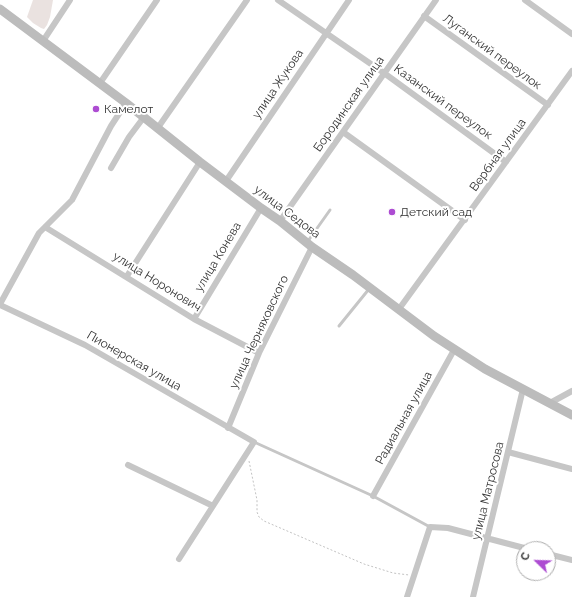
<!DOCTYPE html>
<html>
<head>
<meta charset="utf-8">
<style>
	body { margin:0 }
	#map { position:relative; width:572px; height:597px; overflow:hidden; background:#fff; font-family:Raleway,sans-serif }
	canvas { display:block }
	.north { position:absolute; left:516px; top:541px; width:40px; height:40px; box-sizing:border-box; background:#fff; border:1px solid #adadad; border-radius:50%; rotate:293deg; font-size:11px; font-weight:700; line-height:16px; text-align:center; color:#323232 }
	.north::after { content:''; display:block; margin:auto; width:14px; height:18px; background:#ad4cd2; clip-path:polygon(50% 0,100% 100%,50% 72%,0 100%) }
</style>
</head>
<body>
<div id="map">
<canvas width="572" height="597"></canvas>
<div class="north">С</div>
</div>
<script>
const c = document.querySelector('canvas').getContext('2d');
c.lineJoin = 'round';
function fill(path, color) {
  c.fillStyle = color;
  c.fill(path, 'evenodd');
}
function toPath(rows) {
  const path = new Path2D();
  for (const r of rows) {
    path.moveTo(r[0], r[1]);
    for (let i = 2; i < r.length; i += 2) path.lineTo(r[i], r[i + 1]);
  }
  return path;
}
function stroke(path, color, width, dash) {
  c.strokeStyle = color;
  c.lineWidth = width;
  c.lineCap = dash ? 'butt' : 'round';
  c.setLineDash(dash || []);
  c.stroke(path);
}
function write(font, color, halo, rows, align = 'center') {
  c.font = font + ' Raleway,sans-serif';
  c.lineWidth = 4;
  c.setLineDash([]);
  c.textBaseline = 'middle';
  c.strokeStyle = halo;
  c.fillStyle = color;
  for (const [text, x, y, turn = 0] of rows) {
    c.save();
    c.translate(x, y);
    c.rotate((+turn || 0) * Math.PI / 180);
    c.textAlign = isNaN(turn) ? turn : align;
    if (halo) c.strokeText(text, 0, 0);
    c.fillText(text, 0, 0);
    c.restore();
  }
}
fill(toPath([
	[33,0,53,0,50,17,47,25,44,29,41,28,33,23,27,17]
]), '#eae2e0');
stroke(toPath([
	[249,461,257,500,257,512,259,517,264,521,364,564,393,573,409,575]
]), '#c2c2c2', 1, [2, 2]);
stroke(toPath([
	[308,241,330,210],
	[339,326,369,289],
	[254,442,373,496,430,527]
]), '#c6c6c6', 3);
stroke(toPath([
	[278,0,384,73,506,162],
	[525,0,572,34],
	[424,16,548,105],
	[43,41,70,0],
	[100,83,157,0],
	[157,129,247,0],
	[343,132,465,220],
	[111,168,129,137,144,117],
	[226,181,349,0],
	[280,221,436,0],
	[45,227,194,319,259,353],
	[127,276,200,162],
	[0,304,39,233,72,200,111,126,126,103],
	[0,305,85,345,254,442,179,559],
	[399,309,572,71],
	[194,319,261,208],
	[550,403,572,391],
	[228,428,259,353,312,247],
	[508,452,572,469],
	[128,465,213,506],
	[373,496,454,350],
	[548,554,572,560],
	[407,597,430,527,448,528,528,549],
	[473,597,523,389]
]), '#c6c6c6', 6);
stroke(toPath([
	[0,9,126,103,200,162,261,208,280,221,312,247,353,275,434,336,485,369,572,415]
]), '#bcbcbc', 9);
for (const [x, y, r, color] of [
	[96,109,4,"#ad4cd2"],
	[392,212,4,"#ad4cd2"]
]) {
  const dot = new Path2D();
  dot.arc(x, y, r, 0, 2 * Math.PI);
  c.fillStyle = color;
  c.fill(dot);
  stroke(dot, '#fff', 1.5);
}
write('12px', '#323232', '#fff', [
	["Луганский переулок",492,52,36],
	["улица Жукова",278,84,-56],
	["Казанский переулок",443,102,36],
	["Бородинская улица",349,104,-55],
	["Вербная улица",498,155,-54],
	["улица Седова",287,212,37],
	["улица Конева",218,257,-59],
	["улица Норонович",157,282,32],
	["улица Черняховского",259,332,-65],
	["Пионерская улица",134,361,30],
	["Радиальная улица",404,418,-61],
	["улица Матросова",488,491,-76]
]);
write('12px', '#323232', '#fff', [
	["Камелот",104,109],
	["Детский сад",400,212]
], 'left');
</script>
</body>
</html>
